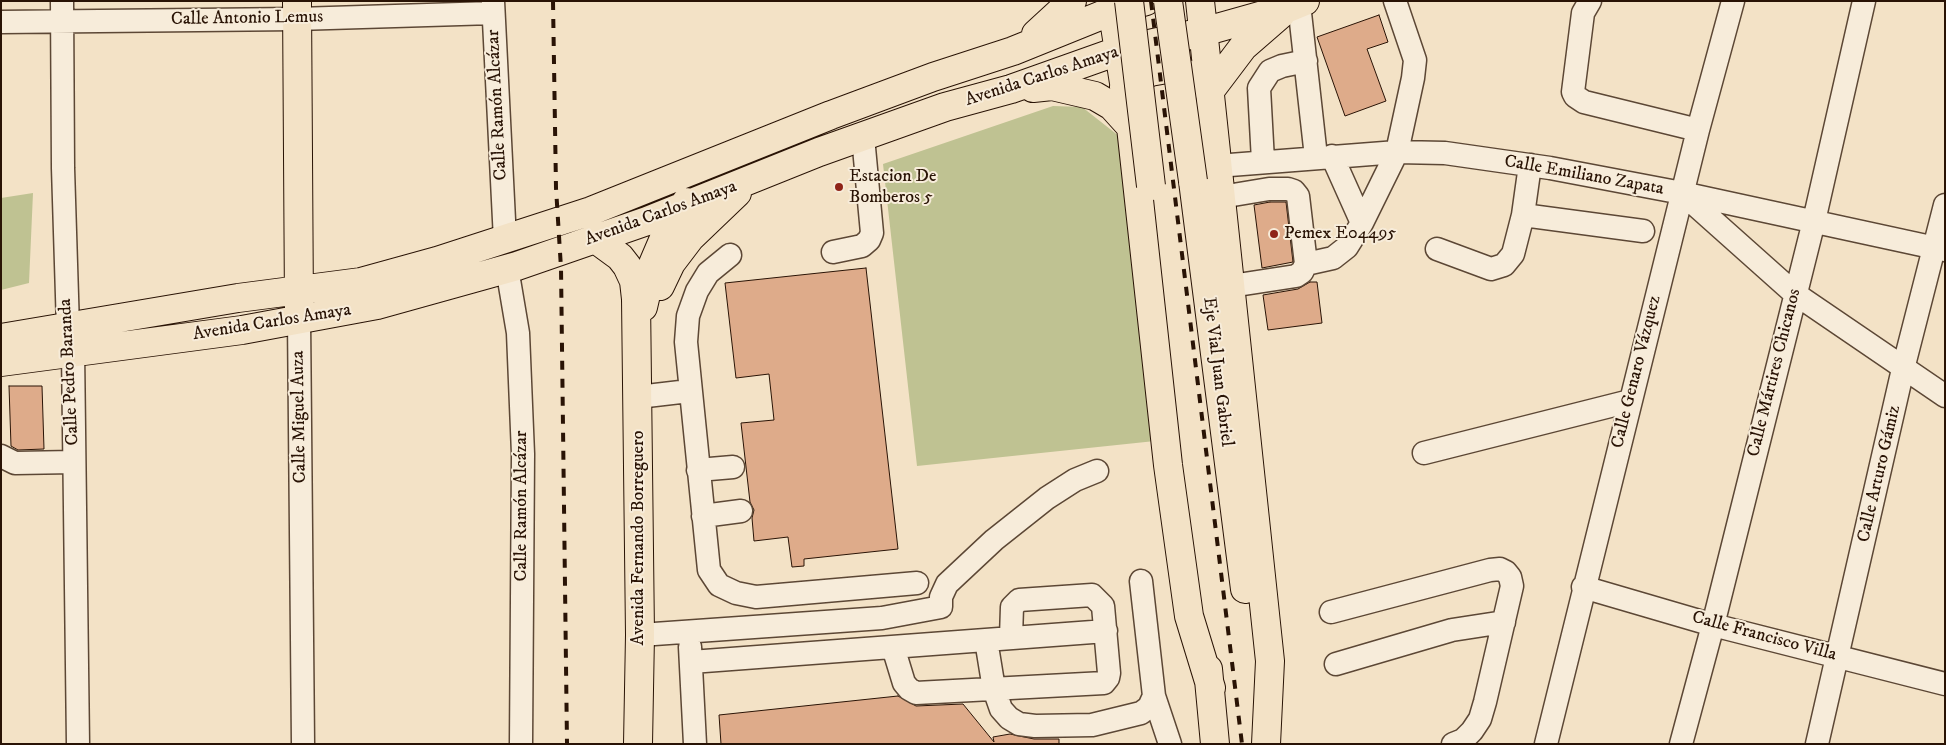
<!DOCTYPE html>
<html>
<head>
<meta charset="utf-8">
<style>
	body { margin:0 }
	#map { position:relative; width:1946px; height:745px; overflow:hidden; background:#f3e2c6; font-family:"IM FELL DW Pica",serif }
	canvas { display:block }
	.frame { position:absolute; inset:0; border:2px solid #291305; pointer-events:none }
</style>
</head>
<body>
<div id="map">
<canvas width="1946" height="745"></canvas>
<div class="frame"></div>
</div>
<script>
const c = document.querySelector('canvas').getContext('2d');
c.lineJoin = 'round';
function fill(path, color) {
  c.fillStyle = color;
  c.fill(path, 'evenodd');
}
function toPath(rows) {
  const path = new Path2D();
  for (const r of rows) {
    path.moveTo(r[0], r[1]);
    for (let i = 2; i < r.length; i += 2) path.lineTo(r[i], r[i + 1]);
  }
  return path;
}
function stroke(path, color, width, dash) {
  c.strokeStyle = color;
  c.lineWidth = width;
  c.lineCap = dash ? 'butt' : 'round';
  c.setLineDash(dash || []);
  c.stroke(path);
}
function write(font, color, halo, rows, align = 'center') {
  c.font = font + ' "IM FELL DW Pica",serif';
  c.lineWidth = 4;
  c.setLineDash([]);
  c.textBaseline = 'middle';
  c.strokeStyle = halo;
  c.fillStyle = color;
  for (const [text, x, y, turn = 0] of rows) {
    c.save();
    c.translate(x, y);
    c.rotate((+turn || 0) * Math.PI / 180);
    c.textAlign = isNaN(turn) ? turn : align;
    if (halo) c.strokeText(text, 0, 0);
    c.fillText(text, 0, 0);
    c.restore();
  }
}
fill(toPath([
	[1053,106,1082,107,1124,140,1155,441,917,466,883,164],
	[33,193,29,283,1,290,1,198]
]), '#bfc292');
const building = toPath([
	[1379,15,1388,42,1367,49,1386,101,1345,116,1317,37,1379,15],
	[1270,202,1286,202,1293,262,1262,268,1254,205,1270,202],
	[866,268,898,549,804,559,804,566,792,567,788,537,754,541,752,518,754,510,750,502,741,423,774,420,769,374,736,378,725,283,866,268],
	[1310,282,1317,282,1322,323,1268,330,1263,295,1298,289,1310,282],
	[9,386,42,386,44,449,18,450,11,446,9,386],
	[898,696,916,706,963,704,994,742,993,737,1010,734,1034,739,1059,739,1059,744,721,744,719,715,898,696]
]);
fill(building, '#deab8a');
stroke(building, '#291305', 1);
const minor = toPath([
	[62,1,63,168,68,328,73,351,78,744],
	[493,1,505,240],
	[1590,1,1583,13,1573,92,1575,96,1584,102,1698,130],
	[1299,4,1316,157],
	[1,22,297,19,493,13],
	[1332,156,1362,223,1397,152,1413,78,1415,60,1395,1],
	[1263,161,1259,88,1270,71,1282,66,1306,61],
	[1530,165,1523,215,1643,231],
	[1217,166,1397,152,1445,153,1550,168,1682,193,1945,250],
	[1683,194,1794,293,1945,396],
	[1221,197,1269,189,1288,189,1294,191,1298,196,1306,264,1302,272,1296,276,1231,286],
	[1437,249,1491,269,1504,265,1513,254,1523,215],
	[833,252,862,246,869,240,872,233,863,137],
	[730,255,708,273,697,291,688,316,686,342,709,570,719,585,736,593,756,597,917,583],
	[1306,264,1333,258,1347,247,1362,223],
	[507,268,518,333,523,454,521,744],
	[299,319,303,744],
	[638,397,689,391],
	[1424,453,1630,401],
	[1,456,15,463,74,462],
	[698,470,733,467],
	[703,516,741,511],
	[1583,587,1713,625,1945,684],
	[1331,612,1490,570,1500,569,1506,572,1510,577,1512,586,1485,702,1480,719,1472,731,1463,740,1453,744],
	[640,635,882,618,941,607,941,597,947,584,994,540,1047,498,1075,480,1097,471],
	[986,640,994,689,1001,709,1009,718,1019,724,1035,726,1092,725,1141,713,1149,707,1154,696,1141,581],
	[690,647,695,744],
	[893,647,904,683,909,689,916,693,1104,683,1108,678,1109,673,1103,606,1092,595,1019,600,1012,607,1011,637],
	[691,662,1106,631],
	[1336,664,1452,630,1504,622],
	[1154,696,1170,744],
	[1546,744,1698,130,1733,1],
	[1681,744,1713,625,1814,221,1864,1],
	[1817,744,1903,369,1945,205]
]);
const major = toPath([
	[297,1,299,310],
	[1111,1,1131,127,1168,465,1189,616,1211,688],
	[1200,1,1270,661,1266,744],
	[1036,34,1072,1],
	[1124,87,1150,72,1167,69,1183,72,1198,80],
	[1033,88,1052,86,1095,96,1112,106,1131,127],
	[1209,92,1243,47,1281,14],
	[1193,181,1245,589],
	[594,238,620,257,627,266,634,281,636,299,640,635,638,744],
	[660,286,671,263,690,238,737,193],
	[643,307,653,264,665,236,686,202],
	[1,338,238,298,361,282,437,261,591,211,831,115,933,77,1013,51,1112,11,1146,1],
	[1,362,242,330,377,305,517,266,647,221,819,152,945,107,1011,89,1118,51,1203,32,1288,8,1305,1],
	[1208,669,1215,744]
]);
stroke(minor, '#5c4735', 25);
stroke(major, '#291305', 30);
stroke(minor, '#f7ecda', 22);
stroke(major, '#f3e2c6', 28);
stroke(toPath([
	[553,1,556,188,561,268,567,744],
	[1151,1,1242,744]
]), '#291305', 4, [9, 9]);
const majorBridge = toPath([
	[1129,1,1151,186],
	[1168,1,1193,181]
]);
stroke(majorBridge, '#291305', 30, []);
stroke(majorBridge, '#f3e2c6', 28);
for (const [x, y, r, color] of [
	[839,187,5,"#8f2418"],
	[1274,234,5,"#8f2418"]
]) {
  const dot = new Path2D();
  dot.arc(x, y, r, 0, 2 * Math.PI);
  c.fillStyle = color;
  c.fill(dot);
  stroke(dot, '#f7ecda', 2);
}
write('18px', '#291305', '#f7ecda', [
	["Calle Antonio Lemus",247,19,-1],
	["Avenida Carlos Amaya",1042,77,-18],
	["Calle Ramón Alcázar",498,105,-93],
	["Calle Emiliano Zapata",1584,176,10],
	["Avenida Carlos Amaya",661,214,-20],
	["Avenida Carlos Amaya",272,323,-9],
	["Calle Pedro Baranda",70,372,-93],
	["Eje Vial Juan Gabriel",1217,372,83],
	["Calle Genaro Vázquez",1637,372,-76],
	["Calle Mártires Chicanos",1775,373,-76],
	["Calle Miguel Auza",300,417,-91],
	["Calle Arturo Gámiz",1880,474,-77],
	["Calle Ramón Alcázar",522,506,-90],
	["Avenida Fernando Borreguero",639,538,-90],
	["Calle Francisco Villa",1764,637,15]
]);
write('18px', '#291305', '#f7ecda', [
	["Estacion De",849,177],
	["Bomberos 5",849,198],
	["Pemex E04495",1284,234]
], 'left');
</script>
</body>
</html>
